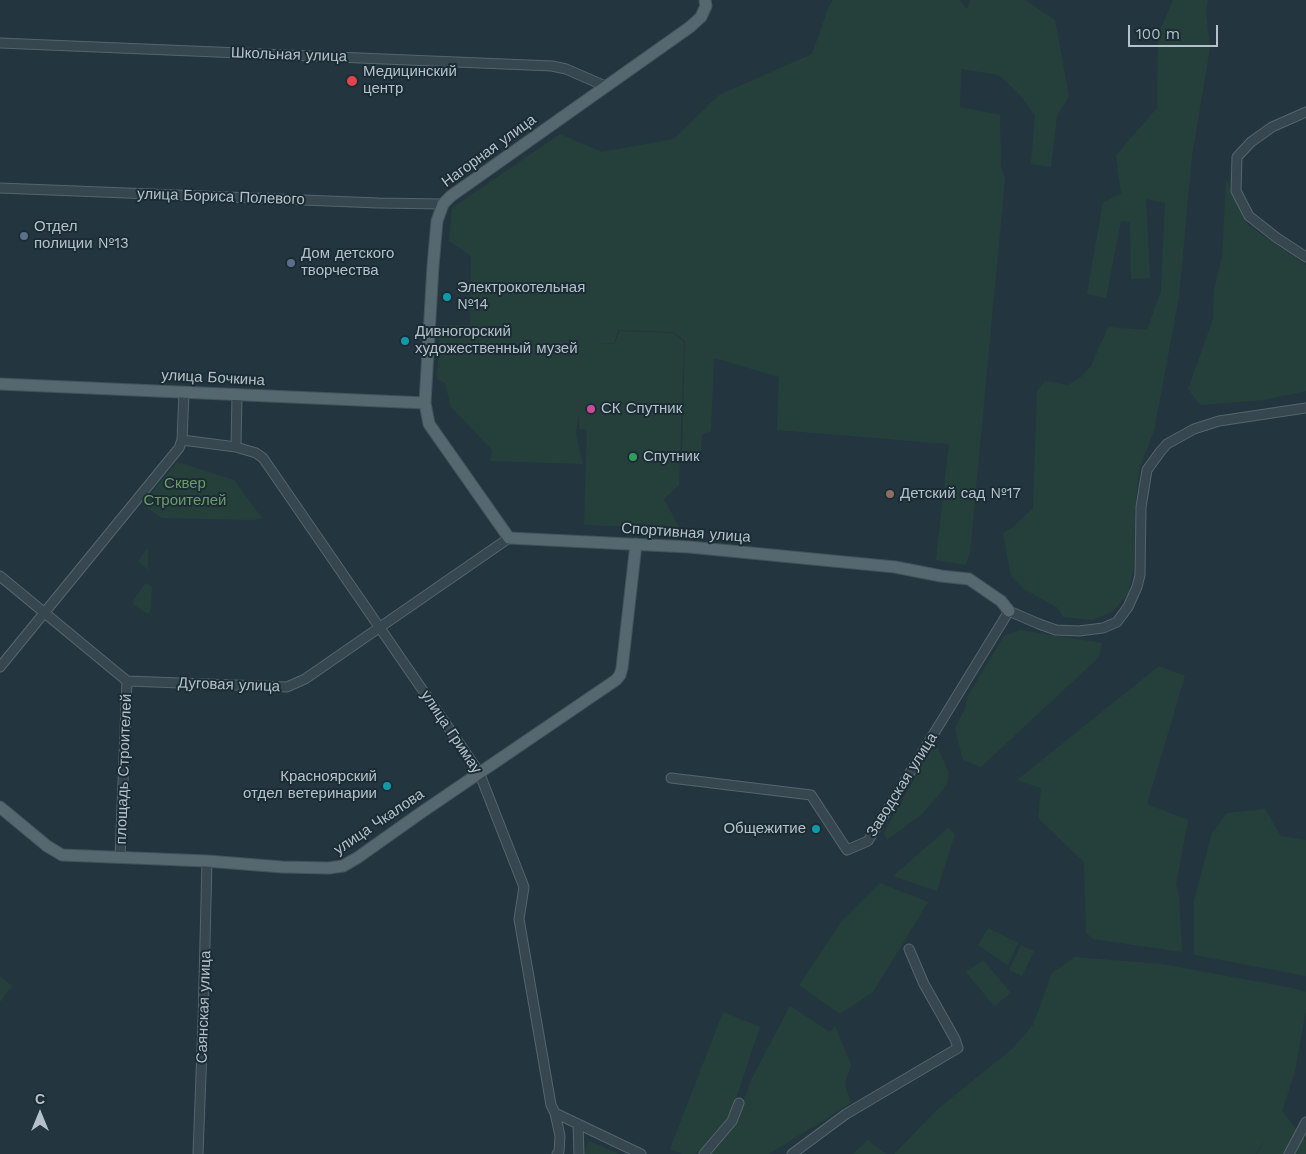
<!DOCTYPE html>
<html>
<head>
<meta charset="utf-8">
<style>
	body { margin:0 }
	#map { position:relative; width:1306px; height:1154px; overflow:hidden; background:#23363f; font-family:"Work Sans",sans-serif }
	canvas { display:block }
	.north { position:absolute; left:15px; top:1089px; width:50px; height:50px; -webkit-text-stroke:4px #1c2c34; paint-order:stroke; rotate:0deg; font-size:14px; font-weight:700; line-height:20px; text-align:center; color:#b3c2ca }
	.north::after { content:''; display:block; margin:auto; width:18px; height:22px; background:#b3c2ca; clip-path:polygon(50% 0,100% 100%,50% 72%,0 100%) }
	.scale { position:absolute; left:1128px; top:25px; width:90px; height:22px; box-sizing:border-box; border:2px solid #b3c2ca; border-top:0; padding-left:6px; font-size:15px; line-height:18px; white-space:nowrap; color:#b3c2ca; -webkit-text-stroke:4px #1c2c34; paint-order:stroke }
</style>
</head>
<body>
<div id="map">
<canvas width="1306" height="1154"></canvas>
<div class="north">С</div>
<div class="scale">100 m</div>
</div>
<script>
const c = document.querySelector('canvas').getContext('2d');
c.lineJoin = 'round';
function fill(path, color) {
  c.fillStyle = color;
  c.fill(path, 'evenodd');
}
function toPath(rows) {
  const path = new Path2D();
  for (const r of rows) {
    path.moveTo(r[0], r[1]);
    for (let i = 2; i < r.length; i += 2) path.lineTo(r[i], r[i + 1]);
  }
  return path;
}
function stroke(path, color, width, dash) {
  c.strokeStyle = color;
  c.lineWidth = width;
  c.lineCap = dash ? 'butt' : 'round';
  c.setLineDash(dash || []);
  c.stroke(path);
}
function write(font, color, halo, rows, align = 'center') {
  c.font = font + ' "Work Sans",sans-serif';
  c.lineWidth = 4;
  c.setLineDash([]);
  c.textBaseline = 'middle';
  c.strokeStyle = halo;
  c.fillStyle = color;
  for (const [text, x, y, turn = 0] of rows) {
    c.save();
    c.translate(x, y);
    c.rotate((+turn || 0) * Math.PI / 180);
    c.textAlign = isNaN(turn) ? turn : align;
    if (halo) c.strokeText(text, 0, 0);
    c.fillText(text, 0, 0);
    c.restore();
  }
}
fill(toPath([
	[833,0,960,0,967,9,971,0,1025,0,1055,20,1069,96,1057,116,1051,167,1031,164,1035,115,1018,93,999,75,961,69,960,107,1000,115,1001,166,1005,179,970,552,966,565,936,560,949,444,777,430,779,377,714,358,711,431,702,435,701,454,682,454,685,341,674,332,618,330,614,343,593,343,615,344,619,331,674,333,684,342,679,485,664,499,679,527,674,533,643,533,643,527,584,525,587,430,579,429,579,412,576,434,583,464,490,461,492,450,451,407,445,383,437,379,440,325,470,325,471,256,449,241,452,208,560,134,602,152,674,139,719,95,812,54,829,6],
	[1173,0,1208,0,1206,13,1210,48,1192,156,1179,297,1154,431,1139,469,1135,513,1134,566,1128,594,1112,612,1092,620,1063,617,1058,608,1024,589,1011,576,1003,533,1013,527,1033,508,1037,391,1045,381,1068,385,1082,376,1091,366,1108,327,1147,330,1161,291,1165,203,1146,199,1150,278,1131,279,1130,222,1121,221,1106,298,1087,294,1103,202,1121,194,1116,155,1157,108,1158,35],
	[1226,178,1248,225,1306,265,1306,391,1264,400,1200,405,1188,389,1213,319,1214,290,1222,257],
	[177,462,234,480,262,518,253,520,162,518,142,504],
	[147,549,148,550,148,570,138,561],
	[148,584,152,587,151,609,149,613,146,613,134,605,133,601,144,585],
	[1020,630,1102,643,1099,657,981,767,963,760,955,729,965,709,967,697,1004,636],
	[1159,666,1185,676,1147,804,1188,820,1176,885,1179,896,1182,952,1093,939,1086,933,1084,862,1038,818,1041,788,1017,780],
	[935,742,949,773,947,785,922,814,887,840,884,833],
	[1265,809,1281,836,1306,840,1306,976,1194,955,1194,900,1212,833,1227,813],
	[948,828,955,834,937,891,893,876],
	[880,883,928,902,873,992,840,1014,799,985,841,922],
	[988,928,1018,943,1008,965,978,945],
	[1021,945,1034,951,1022,976,1009,970],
	[1075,957,1162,964,1292,988,1306,992,1306,1009,1295,1072,1282,1111,1306,1141,1306,1154,1257,1154,1267,1135,1256,1154,894,1154,939,1108,1012,1049,1033,1025,1052,973],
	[983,960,1011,993,994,1006,966,972],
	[0,976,12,986,0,1002],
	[790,1006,830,1032,835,1026,851,1065,845,1084,851,1103,769,1154,709,1154,737,1121,751,1080],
	[723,1012,760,1027,728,1122,696,1154,683,1154,670,1149],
	[868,1140,886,1154,853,1154],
	[589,1141,619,1154,584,1154]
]), '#25403b');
const minor = toPath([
	[0,43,552,66,566,69,605,86],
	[1306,112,1272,127,1251,142,1237,157,1236,191,1249,216,1277,238,1306,257],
	[0,188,378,203,443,204],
	[182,440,236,447,256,453,263,458,479,772,524,887,519,919,551,1105,555,1113,560,1136,559,1152,557,1154],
	[236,447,237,394],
	[0,576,127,681,287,687,305,679,509,538],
	[0,667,179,448,182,440,184,392],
	[671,778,811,795,847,850,868,841,1009,611,1039,624,1056,630,1079,631,1103,628,1117,622,1128,607,1137,587,1140,575,1141,507,1147,470,1160,452,1167,444,1194,429,1219,421,1306,408],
	[120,858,127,681],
	[555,1113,641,1154],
	[578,1124,579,1154],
	[198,1154,203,1022,207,861],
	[704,1154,732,1121,739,1103],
	[792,1154,846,1114,958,1048,955,1039,924,984,909,949],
	[1289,1154,1306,1122]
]);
const major = toPath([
	[705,0,706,6,701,17,690,27,451,196,443,204,437,221,433,266,425,403,429,424,509,538,689,547,895,567,941,576,969,579,1001,601,1009,611],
	[0,384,425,403],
	[0,807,47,846,62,855,207,861,282,867,329,868,343,866,357,858,422,812,616,680,620,675,622,668,636,544]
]);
stroke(minor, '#55656d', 11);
stroke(major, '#43535b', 13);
stroke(minor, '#37474f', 9);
stroke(major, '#55676f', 11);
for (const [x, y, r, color] of [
	[352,81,6,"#e0444e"],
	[24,236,5,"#5c6f8a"],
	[291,263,5,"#5c6f8a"],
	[447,297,5,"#0f9aa8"],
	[405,341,5,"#0f9aa8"],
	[591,409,5,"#d1479c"],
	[633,457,5,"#2e9e5b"],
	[890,494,5,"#8d6e63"],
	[387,786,5,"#0f9aa8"],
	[816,829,5,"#0f9aa8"]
]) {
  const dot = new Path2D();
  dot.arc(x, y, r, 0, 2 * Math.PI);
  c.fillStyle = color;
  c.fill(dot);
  stroke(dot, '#1c2c34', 2);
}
write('15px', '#b3c2ca', '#1c2c34', [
	["Школьная улица",289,55,2],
	["Нагорная улица",489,151,-36],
	["улица Бориса Полевого",221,197,2],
	["улица Бочкина",213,378,3],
	["Спортивная улица",686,533,4],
	["Дуговая улица",229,685,2],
	["улица Гримау",451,732,56],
	["площадь Строителей",124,769,-88],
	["Заводская улица",902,785,-58],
	["улица Чкалова",379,822,-34],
	["Саянская улица",204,1007,-88]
]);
write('15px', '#b3c2ca', '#1c2c34', [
	["Медицинский",363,72],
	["центр",363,89],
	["Отдел",34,227],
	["полиции №13",34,244],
	["Дом детского",301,254],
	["творчества",301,271],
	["Электрокотельная",457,288],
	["№14",457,305],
	["Дивногорский",415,332],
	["художественный музей",415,349],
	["СК Спутник",601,409],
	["Спутник",643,457],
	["Детский сад №17",900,494],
	["Красноярский",377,777,"right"],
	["отдел ветеринарии",377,794,"right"],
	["Общежитие",806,829,"right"]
], 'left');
write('15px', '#6b9c68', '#1c2c34', [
	["Сквер",185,484],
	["Строителей",185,501]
]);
</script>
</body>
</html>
